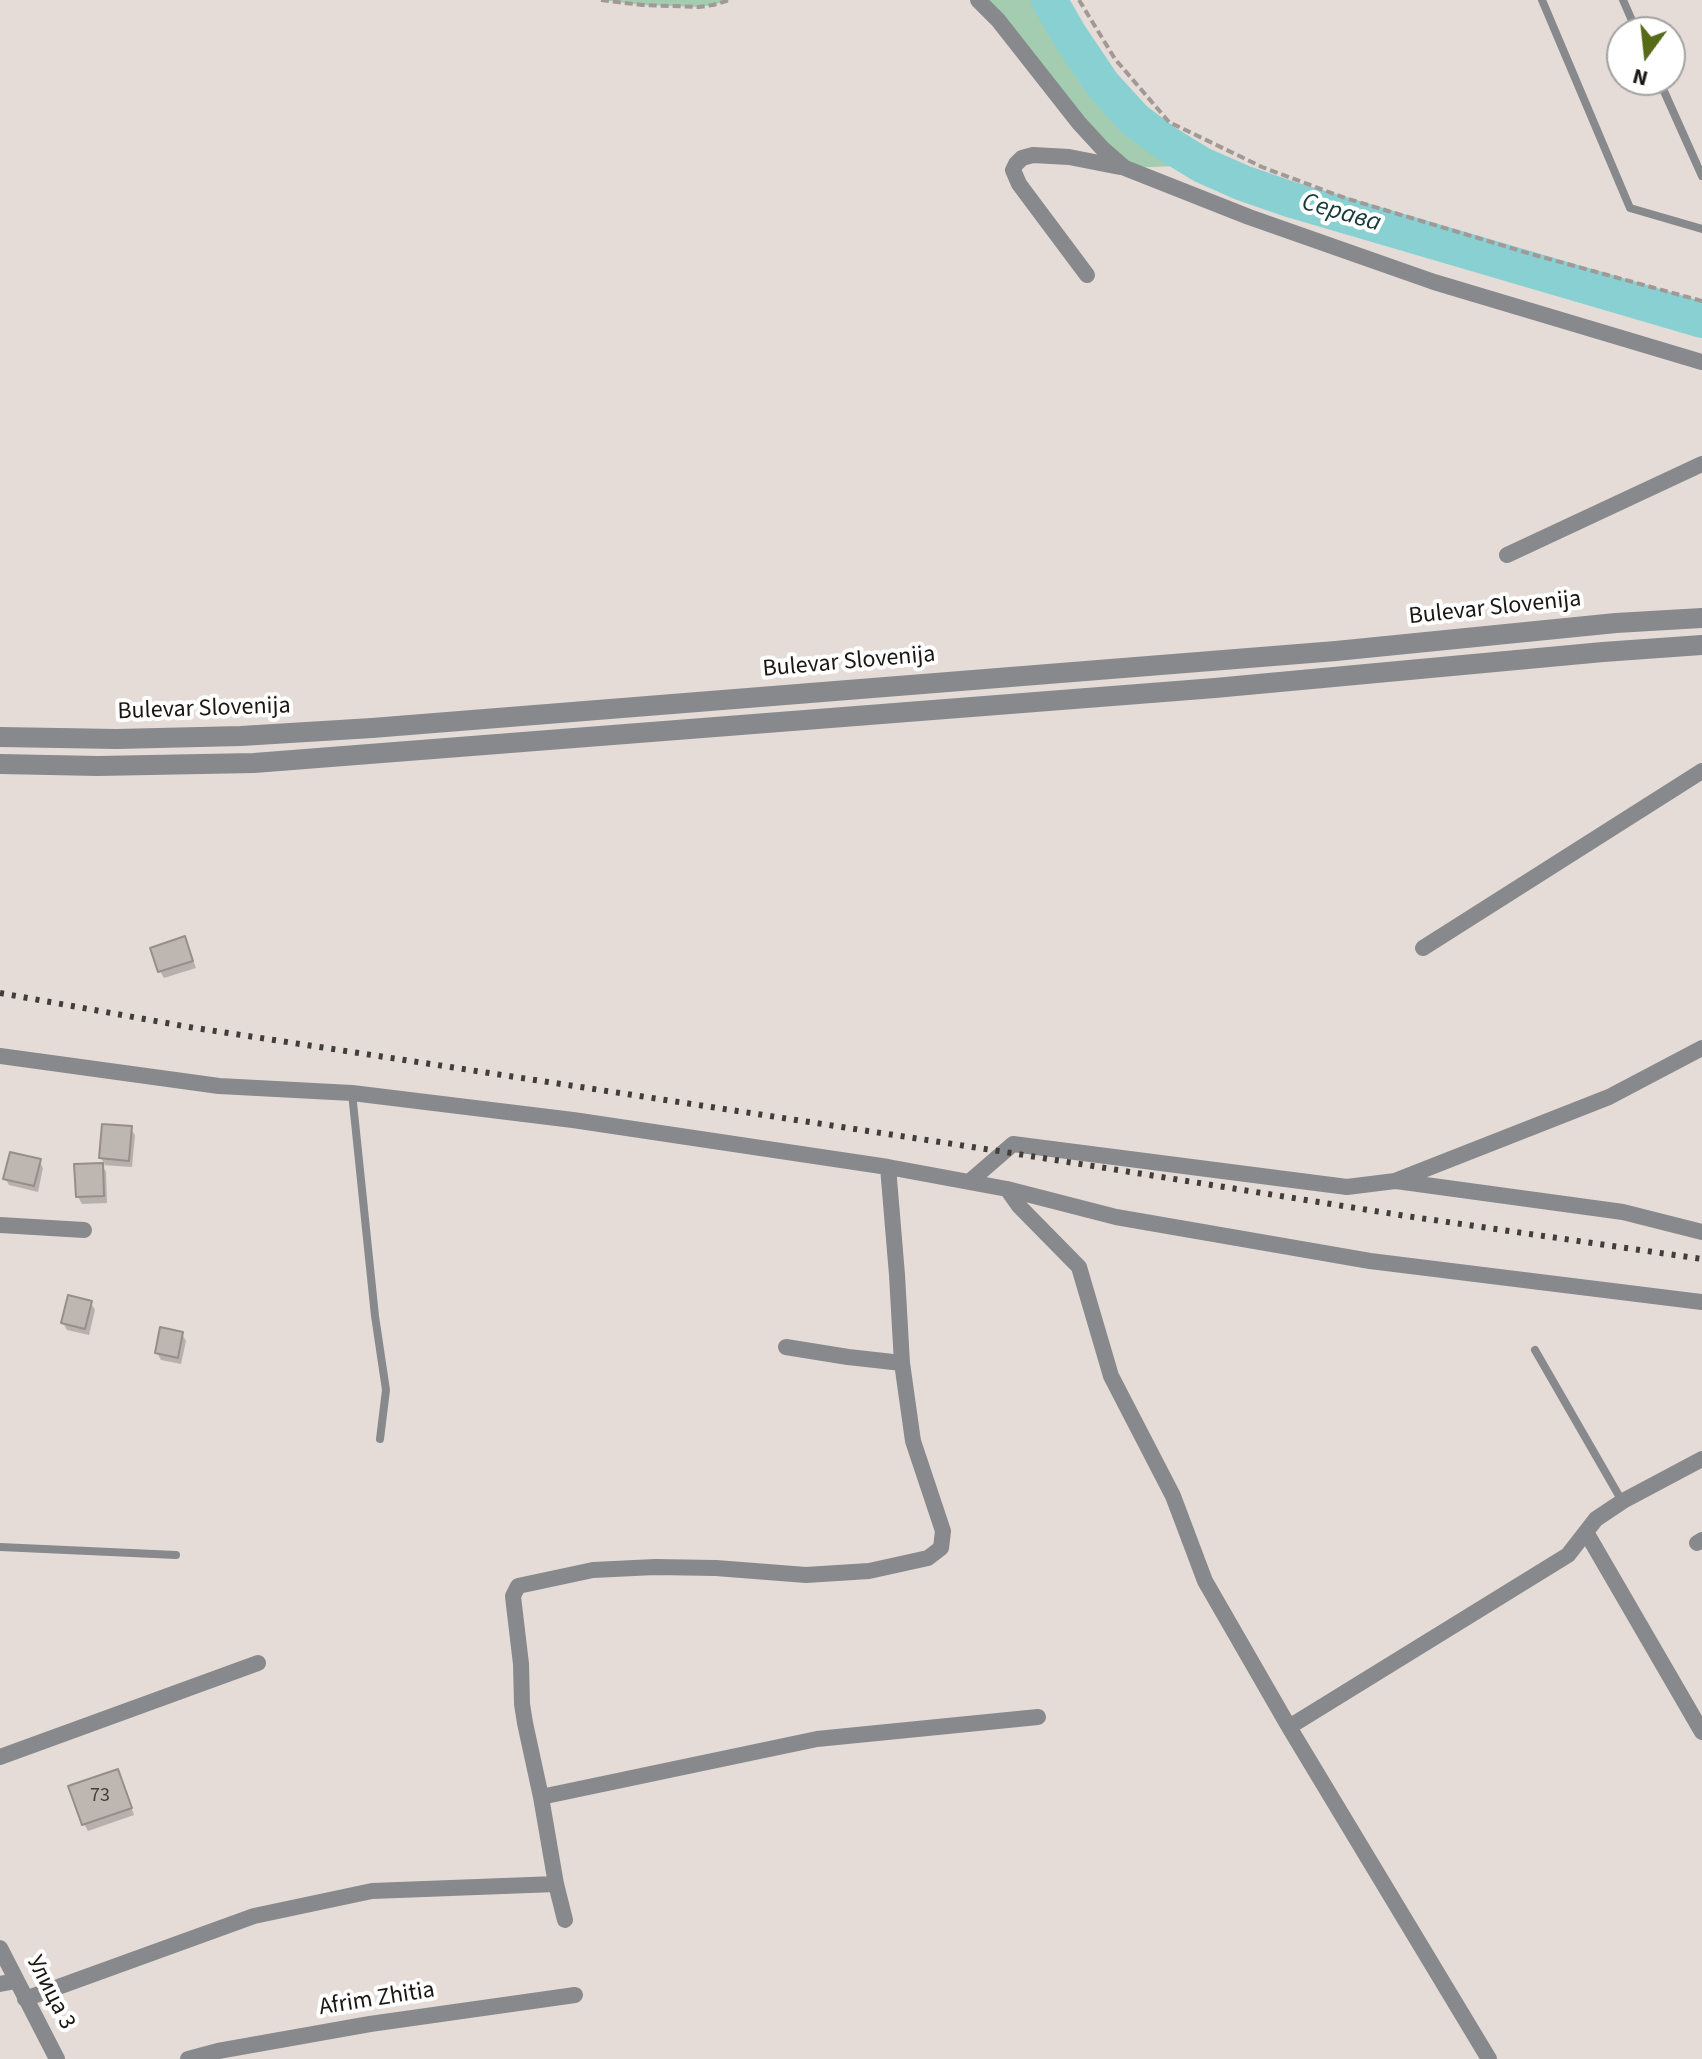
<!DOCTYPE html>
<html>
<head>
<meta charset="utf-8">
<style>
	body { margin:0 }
	#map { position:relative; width:1702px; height:2059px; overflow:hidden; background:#e5dcd7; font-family:"Source Sans 3",sans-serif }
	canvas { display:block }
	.north { position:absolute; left:1606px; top:16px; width:80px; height:80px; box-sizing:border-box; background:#fff; border:2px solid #a3a2a1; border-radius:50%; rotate:195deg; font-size:22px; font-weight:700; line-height:32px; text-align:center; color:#191614 }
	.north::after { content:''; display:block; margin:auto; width:28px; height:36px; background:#576a17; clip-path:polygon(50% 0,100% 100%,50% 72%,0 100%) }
</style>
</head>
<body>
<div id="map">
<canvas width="1702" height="2059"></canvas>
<div class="north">N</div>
</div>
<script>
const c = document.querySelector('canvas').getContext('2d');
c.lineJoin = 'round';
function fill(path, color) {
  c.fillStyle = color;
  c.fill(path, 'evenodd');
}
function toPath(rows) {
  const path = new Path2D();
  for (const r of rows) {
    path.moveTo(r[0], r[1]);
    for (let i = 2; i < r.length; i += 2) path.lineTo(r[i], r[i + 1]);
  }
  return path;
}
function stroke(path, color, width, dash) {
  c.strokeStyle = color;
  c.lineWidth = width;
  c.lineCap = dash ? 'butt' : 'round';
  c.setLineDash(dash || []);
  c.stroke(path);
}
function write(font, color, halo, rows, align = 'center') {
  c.font = font + ' "Source Sans 3",sans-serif';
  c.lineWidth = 8;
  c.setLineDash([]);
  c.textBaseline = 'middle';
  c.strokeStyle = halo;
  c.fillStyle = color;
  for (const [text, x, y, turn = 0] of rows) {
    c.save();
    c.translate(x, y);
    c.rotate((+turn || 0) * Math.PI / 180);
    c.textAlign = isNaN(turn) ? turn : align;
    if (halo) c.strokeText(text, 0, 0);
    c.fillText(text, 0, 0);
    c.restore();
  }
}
fill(toPath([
	[601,0,730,0,713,5,699,7,642,5],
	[978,0,1049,0,1070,36,1103,85,1135,120,1166,143,1202,165,1125,168]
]), '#a3ccb0');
fill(toPath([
	[188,946,196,968,164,978,160,971],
	[130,1128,135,1135,132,1167,102,1165,106,1172,107,1203,82,1204,78,1197,76,1166,105,1165,101,1158],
	[39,1161,43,1168,38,1192,9,1185,5,1178],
	[91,1303,95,1310,89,1335,67,1330,63,1323],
	[182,1334,186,1341,181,1364,161,1360,157,1353],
	[121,1778,134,1815,88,1831,84,1824]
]), '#0003');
stroke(toPath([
	[1049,0,1070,36,1103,85,1135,120,1166,143,1202,165,1243,183,1289,199,1702,320]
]), '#89d0d2', 36);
const building = toPath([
	[185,936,193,961,158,972,150,948,185,936],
	[102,1124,132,1126,129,1161,99,1158,102,1124],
	[10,1152,41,1159,34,1186,3,1179,10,1152],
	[103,1163,104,1196,76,1197,74,1164,103,1163],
	[68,1295,92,1301,85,1329,61,1323,68,1295],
	[160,1327,183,1332,178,1358,155,1353,160,1327],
	[118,1769,132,1808,82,1825,68,1786,118,1769]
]);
fill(building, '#beb6b1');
stroke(building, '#968e8a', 2);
stroke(toPath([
	[601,0,642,5,699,7,713,5,730,0],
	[1079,0,1115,59,1169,122,1262,167,1345,198,1531,254,1702,301]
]), '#a09995', 4, [8, 4]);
stroke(toPath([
	[1542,0,1630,208,1702,229],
	[1623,0,1637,32],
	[1659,80,1702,176],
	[352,1093,375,1316,386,1390,380,1439],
	[1535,1350,1622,1501],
	[0,1547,176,1555]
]), '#87898c', 8);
stroke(toPath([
	[978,0,998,20,1079,123,1102,148,1125,168,1249,217,1434,282,1702,362],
	[1087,275,1019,184,1013,170,1016,164,1022,158,1033,155,1069,157,1120,167],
	[1507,555,1702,464],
	[1423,948,1702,771],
	[0,1056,219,1086,352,1093,573,1120,888,1167,1007,1189,1116,1217,1370,1261,1702,1302],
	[1396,1181,1623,1212,1702,1232],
	[969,1182,1013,1144,1347,1187,1395,1181,1609,1097,1702,1048],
	[1007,1189,1019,1206,1079,1267,1111,1376,1173,1496,1205,1581,1289,1727,1489,2059],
	[0,1225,84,1230],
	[786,1347,848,1357,902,1363],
	[1586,1532,1702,1732],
	[1697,1543,1702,1540],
	[1289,1727,1568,1555,1596,1519,1623,1501,1702,1459],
	[0,1757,258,1663],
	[541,1797,817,1739,1038,1717],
	[565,1920,556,1884,541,1797,525,1723,522,1704,521,1664,514,1605,513,1596,518,1586,593,1570,655,1567,716,1568,806,1575,869,1571,928,1558,941,1548,943,1531,913,1441,902,1363,897,1275,888,1167],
	[0,1948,57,2059],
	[0,1984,16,1981],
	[25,1999,254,1916,372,1891,556,1884],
	[188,2059,218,2051,370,2024,575,1995]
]), '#87898c', 16);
stroke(toPath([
	[0,737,117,739,241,736,372,728,1336,651,1616,623,1702,618],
	[0,764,98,766,254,763,1215,688,1603,652,1702,645]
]), '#87898c', 20);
stroke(toPath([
	[0,993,189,1027,1005,1152,1406,1216,1702,1259]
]), '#413d3a', 6, [4, 8]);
write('20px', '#423e3b', null, [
	["73",100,1797]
]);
write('24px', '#191614', '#fff', [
	["Bulevar Slovenija",1495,609,-6],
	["Bulevar Slovenija",849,663,-5],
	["Bulevar Slovenija",204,710,-2],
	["Улица 3",50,1993,63],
	["Afrim Zhitia",377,2000,-9]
]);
write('italic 26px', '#16393a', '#fff', [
	["Серава",1341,214,16]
]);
</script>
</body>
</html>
